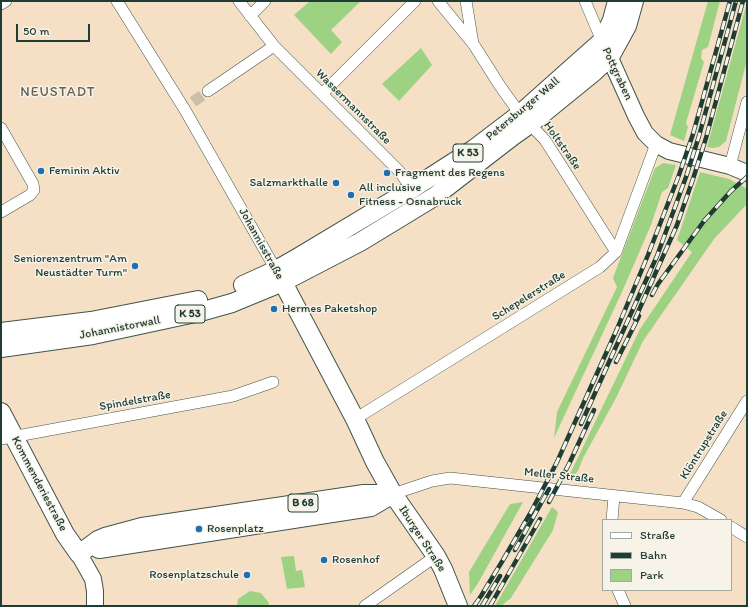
<!DOCTYPE html>
<html>
<head>
<meta charset="utf-8">
<style>
	body { margin:0 }
	#map { position:relative; width:748px; height:607px; overflow:hidden; background:#f5dfc5; font-family:Itim,sans-serif }
	canvas { display:block }
	.frame { position:absolute; inset:0; border:2px solid #1f3d34; pointer-events:none }
	.legend { position:absolute; left:602px; top:519px; width:130px; height:72px; box-sizing:border-box; background:#f7f3e8; border:1px solid #a1aaa0; margin:0; padding:5px 7px; list-style:none; font-size:12px; color:#1f3d34 }
	.legend li { display:flex; align-items:center; gap:8px; height:20px }
	.legend b { width:20px; border:1px solid #a1aaa0 }
	.scale { position:absolute; left:16px; top:24px; width:74px; height:18px; box-sizing:border-box; border:2px solid #1f3d34; border-top:0; padding-left:5px; font-size:12px; line-height:14px; white-space:nowrap; color:#1f3d34; -webkit-text-stroke:3px #f7f3e8; paint-order:stroke }
</style>
</head>
<body>
<div id="map">
<canvas width="748" height="607"></canvas>
<div class="frame"></div>
<ul class="legend">
<li><b style="height:5px;background:#fff"></b>Straße</li>
<li><b style="height:5px;background:#1f3d34"></b>Bahn</li>
<li><b style="height:11px;background:#9ed283"></b>Park</li>
</ul>
<div class="scale">50 m</div>
</div>
<script>
const c = document.querySelector('canvas').getContext('2d');
c.lineJoin = 'round';
function fill(path, color) {
  c.fillStyle = color;
  c.fill(path, 'evenodd');
}
function toPath(rows) {
  const path = new Path2D();
  for (const r of rows) {
    path.moveTo(r[0], r[1]);
    for (let i = 2; i < r.length; i += 2) path.lineTo(r[i], r[i + 1]);
  }
  return path;
}
function stroke(path, color, width, dash) {
  c.strokeStyle = color;
  c.lineWidth = width;
  c.lineCap = dash ? 'butt' : 'round';
  c.setLineDash(dash || []);
  c.stroke(path);
}
function write(font, color, halo, rows, align = 'center') {
  c.font = font + ' Itim,sans-serif';
  c.lineWidth = 3;
  c.setLineDash([]);
  c.textBaseline = 'middle';
  c.strokeStyle = halo;
  c.fillStyle = color;
  for (const [text, x, y, turn = 0] of rows) {
    c.save();
    c.translate(x, y);
    c.rotate((+turn || 0) * Math.PI / 180);
    c.textAlign = isNaN(turn) ? turn : align;
    if (halo) c.strokeText(text, 0, 0);
    c.fillText(text, 0, 0);
    c.restore();
  }
}
fill(toPath([
	[310,1,361,1,331,30,342,42,331,54,294,15],
	[708,1,720,1,708,47,702,50,701,58,704,62,686,123,688,127,684,141,670,135],
	[747,2,747,60,726,141,719,147,713,148,707,147],
	[421,48,432,65,399,101,382,84],
	[663,163,676,165,668,188,662,192,651,225,622,292,554,438,557,412,617,287,613,278,655,168],
	[700,172,729,179,744,187,747,189,747,204,714,239,643,341,616,398,583,458,578,471,574,475,569,476,640,329,692,252,677,240],
	[523,502,477,585,470,595,469,572,510,504],
	[552,507,558,512,553,530,511,598,501,606,495,606],
	[294,556,296,571,302,570,305,587,287,589,281,557],
	[250,591,261,593,269,603,268,606,237,606,238,599]
]), '#9ed283');
stroke(toPath([
	[193,102,208,91]
]), '#cabfa8', 11, [11, 5.5]);
const street = toPath([
	[117,1,185,110,276,270],
	[239,1,274,46,399,171,412,189],
	[438,1,474,45,500,86,520,114,545,140,616,252],
	[466,1,473,44],
	[585,1,602,41],
	[1,4,6,1],
	[250,16,265,1],
	[208,91,274,46],
	[322,94,415,1],
	[1,128,33,184,34,190,30,195,1,212],
	[730,166,747,102],
	[355,419,600,267,616,252,656,144],
	[1,439,233,396,273,382],
	[393,494,432,481,450,478,683,503,698,507,721,520],
	[683,503,747,401],
	[612,520,614,496],
	[731,527,747,537],
	[618,590,625,606],
	[365,606,436,556]
]);
const secondary = toPath([
	[605,47,636,116,645,133,656,144,669,151,730,166,747,173],
	[79,554,93,579,95,591,95,606]
]);
const primary = toPath([
	[277,271,355,419,375,462,393,494,436,556,443,569,458,606],
	[243,285,276,270,297,258,412,189,474,149,520,114,602,41,612,20,617,1],
	[1,332,91,321,198,300],
	[1,348,93,335,200,312,232,303,283,282,360,242,434,197,513,136,530,124,594,72,610,57,627,26,634,1],
	[1,412,65,534,79,554],
	[99,549,371,507,393,494],
	[79,554,98,540,105,537,142,527,364,494,393,494]
]);
stroke(street, '#3f554a', 12);
stroke(secondary, '#3f554a', 18);
stroke(primary, '#3f554a', 20);
stroke(street, '#fff', 11);
stroke(secondary, '#fff', 16);
stroke(primary, '#fff', 18);
const rail = toPath([
	[652,295,658,284,704,221,731,191,747,177],
	[635,319,677,225,693,179,706,138,743,1],
	[616,362,639,316],
	[581,424,657,256,686,177,699,136,736,1],
	[549,502,569,464,594,410],
	[515,550,549,489],
	[474,606,481,596,503,560,531,512,557,462,617,329,648,255,679,175,693,134,730,1],
	[482,606,500,576],
	[490,606,540,519]
]);
stroke(rail, '#1f3d34', 4.5);
stroke(rail, '#f7f3e8', 3, [9]);
for (const [x, y, r, color] of [
	[41,171,4,"#1f6fb2"],
	[387,173,4,"#1f6fb2"],
	[336,183,4,"#1f6fb2"],
	[351,195,4,"#1f6fb2"],
	[135,266,4,"#1f6fb2"],
	[274,309,4,"#1f6fb2"],
	[199,529,4,"#1f6fb2"],
	[324,560,4,"#1f6fb2"],
	[247,575,4,"#1f6fb2"]
]) {
  const dot = new Path2D();
  dot.arc(x, y, r, 0, 2 * Math.PI);
  c.fillStyle = color;
  c.fill(dot);
  stroke(dot, '#f7f3e8', 1.5);
}
for (const [x, y, w] of [
	[468,153,30],
	[190,314,30],
	[303,503,30]
]) {
  const box = new Path2D();
  box.roundRect(x - w / 2, y - 9, w, 18, 3);
  c.fillStyle = '#f7f3e8';
  c.fill(box);
  stroke(box, '#1f3d34', 1);
}
write('bold 11px', '#1f3d34', null, [
	["K 53",468,153],
	["K 53",190,314],
	["B 68",303,503]
]);
write('12px', '#1f3d34', '#f7f3e8', [
	["Pottgraben",617,74,65],
	["Wassermannstraße",353,107,45],
	["Petersburger Wall",523,109,-40],
	["Holtstraße",562,146,55],
	["Johannisstraße",261,244,61],
	["Schepelerstraße",529,296,-32],
	["Johannistorwall",120,328,-11],
	["Spindelstraße",135,401,-10],
	["Klöntrupstraße",704,445,-58],
	["Meller Straße",559,476,6],
	["Kommenderiestraße",39,484,62],
	["Iburger Straße",422,539,57]
]);
write('12px', '#1f3d34', '#f7f3e8', [
	["Feminin Aktiv",49,171],
	["Fragment des Regens",395,173],
	["Salzmarkthalle",328,183,"right"],
	["All inclusive",359,188],
	["Fitness - Osnabrück",359,202],
	["Seniorenzentrum \"Am",127,259,"right"],
	["Neustädter Turm\"",127,273,"right"],
	["Hermes Paketshop",282,309],
	["Rosenplatz",207,529],
	["Rosenhof",332,560],
	["Rosenplatzschule",239,575,"right"]
], 'left');
c.letterSpacing = '1px';
write('14px', '#69614f', '#f7f3e8', [
	["NEUSTADT",58,92]
]);
c.letterSpacing = '0px';
</script>
</body>
</html>
